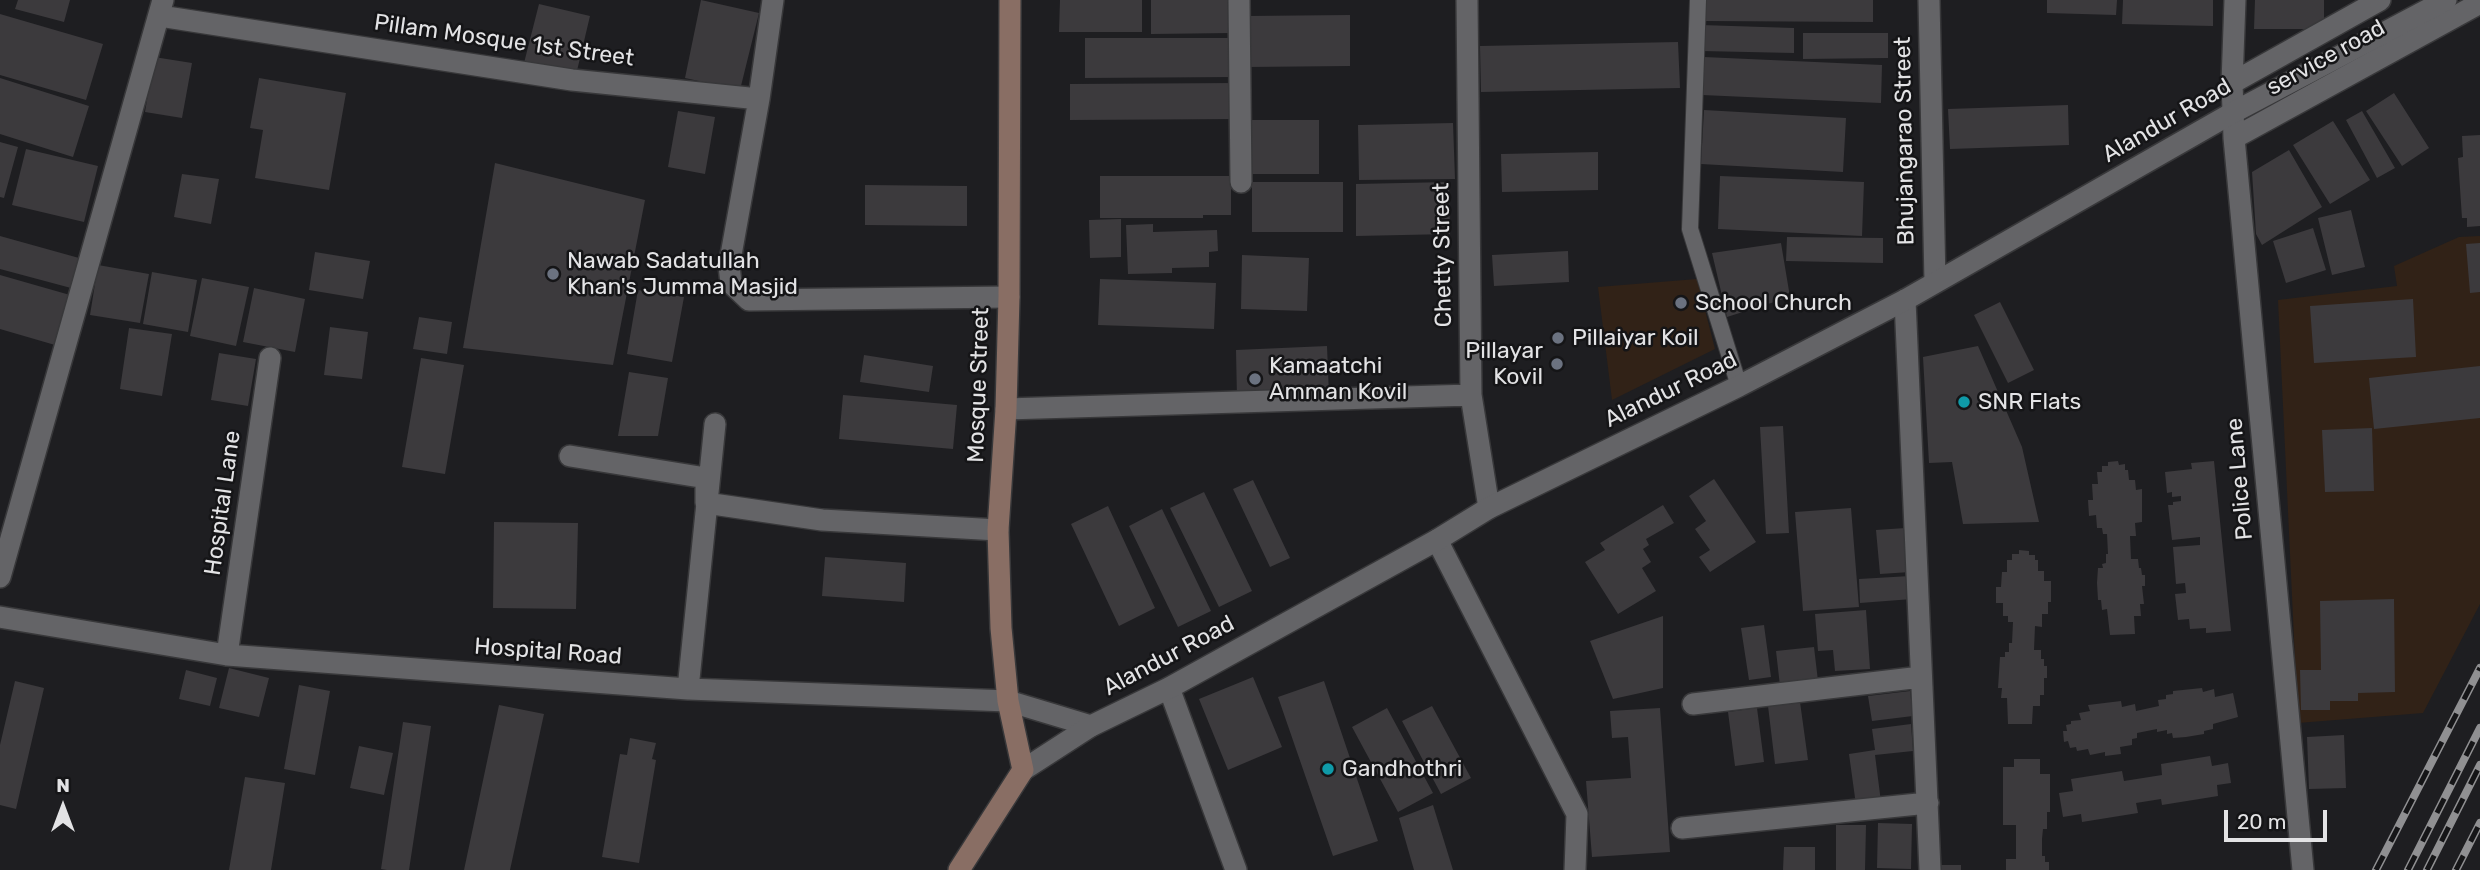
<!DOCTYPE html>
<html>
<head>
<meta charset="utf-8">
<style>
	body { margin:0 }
	#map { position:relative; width:2480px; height:870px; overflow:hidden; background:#1e1e21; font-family:Rubik,sans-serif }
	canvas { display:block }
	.north { position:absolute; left:28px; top:772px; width:70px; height:70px; -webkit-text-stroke:5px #151517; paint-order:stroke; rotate:0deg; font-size:19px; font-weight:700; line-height:28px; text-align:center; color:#e3e3e5 }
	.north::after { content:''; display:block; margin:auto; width:24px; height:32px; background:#e3e3e5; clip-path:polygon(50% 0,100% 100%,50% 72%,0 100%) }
	.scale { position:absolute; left:2224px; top:810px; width:103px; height:32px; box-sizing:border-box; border:4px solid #e3e3e5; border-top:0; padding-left:9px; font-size:21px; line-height:24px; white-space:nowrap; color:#e3e3e5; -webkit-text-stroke:5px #151517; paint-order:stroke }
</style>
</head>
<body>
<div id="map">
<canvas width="2480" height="870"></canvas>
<div class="north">N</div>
<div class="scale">20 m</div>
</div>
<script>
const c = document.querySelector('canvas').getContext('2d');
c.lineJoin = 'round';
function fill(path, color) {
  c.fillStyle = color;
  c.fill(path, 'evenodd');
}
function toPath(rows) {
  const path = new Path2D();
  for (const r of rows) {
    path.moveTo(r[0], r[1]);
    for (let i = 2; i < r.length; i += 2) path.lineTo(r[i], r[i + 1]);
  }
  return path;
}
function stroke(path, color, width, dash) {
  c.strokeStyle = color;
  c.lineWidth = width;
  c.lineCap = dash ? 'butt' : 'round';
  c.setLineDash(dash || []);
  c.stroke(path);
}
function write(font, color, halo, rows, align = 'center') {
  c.font = font + ' Rubik,sans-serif';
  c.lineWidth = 5;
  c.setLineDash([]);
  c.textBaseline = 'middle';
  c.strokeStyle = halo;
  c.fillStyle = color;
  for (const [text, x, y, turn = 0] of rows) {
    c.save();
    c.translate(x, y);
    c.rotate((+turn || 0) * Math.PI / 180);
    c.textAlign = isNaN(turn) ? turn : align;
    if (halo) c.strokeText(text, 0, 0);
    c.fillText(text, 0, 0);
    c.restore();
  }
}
fill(toPath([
	[2480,236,2480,604,2423,713,2298,723,2278,300,2397,286,2394,266,2459,237],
	[1697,279,1715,349,1612,400,1598,287]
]), '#312217');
fill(toPath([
	[18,0,70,0,64,22,15,9],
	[701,0,759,13,740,90,685,78],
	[1060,0,1142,0,1142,32,1059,32],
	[1151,0,1231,0,1232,33,1151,34],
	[1705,0,1873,0,1873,22,1705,21],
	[2047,0,2117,0,2116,15,2047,13],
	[2123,0,2213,0,2213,26,2122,24],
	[2255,0,2324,0,2324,29,2254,29],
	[539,4,590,16,576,75,524,63],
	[0,14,103,44,86,100,0,75],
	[1350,15,1350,66,1248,67,1247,16],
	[1701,25,1794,28,1794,53,1701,51],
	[1803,33,1888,33,1888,58,1803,59],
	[1085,38,1234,38,1234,77,1085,78],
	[1678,42,1680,88,1481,92,1480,46],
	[154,57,192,63,182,118,145,112],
	[1704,57,1882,65,1881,103,1702,95],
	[0,78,89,106,73,157,0,134],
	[259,78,346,93,329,190,255,178,263,130,250,128],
	[1237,83,1237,119,1070,120,1070,84],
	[2394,93,2429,148,2402,166,2366,111],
	[2068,105,2069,145,1950,149,1948,109],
	[1704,110,1846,118,1843,172,1701,164],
	[678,111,715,117,705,174,668,167],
	[2362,111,2395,168,2377,178,2346,120],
	[1246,120,1319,120,1319,174,1246,174],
	[2333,121,2370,180,2330,204,2293,145],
	[1453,123,1455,179,1359,180,1358,125],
	[2480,135,2480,226,2467,227,2467,218,2462,218,2458,158,2463,157,2462,136],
	[0,142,18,147,4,198,0,197],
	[26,149,98,166,84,222,12,205],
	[2289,150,2322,207,2262,245,2256,234,2252,172],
	[1598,152,1598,190,1502,192,1501,154],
	[495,163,645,200,613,365,463,348],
	[182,174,219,179,211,224,174,217],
	[1100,176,1231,176,1231,215,1203,215,1203,218,1100,218],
	[1720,176,1864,182,1862,236,1718,229],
	[1252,182,1343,182,1343,232,1252,232],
	[1449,182,1450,234,1356,236,1356,184],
	[865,185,967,186,967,226,865,225],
	[2351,210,2365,267,2332,275,2318,218],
	[1121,219,1121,257,1090,258,1089,220],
	[1153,224,1153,232,1217,230,1218,251,1209,252,1209,267,1172,268,1172,273,1128,274,1126,225],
	[2313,228,2326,270,2286,283,2273,241],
	[0,236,79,258,71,288,0,269],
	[1787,237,1883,238,1883,263,1786,261],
	[1781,243,1790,297,1727,317,1712,253],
	[2480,243,2480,292,2470,293,2466,244],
	[1568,251,1569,282,1494,286,1492,255],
	[315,252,370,261,363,299,309,290],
	[1242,255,1309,258,1307,311,1241,309],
	[98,265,149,274,140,323,90,315],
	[152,272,197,280,188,332,143,324],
	[0,275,70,295,55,345,0,329],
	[202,278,249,287,236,346,190,336],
	[1100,279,1216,283,1214,329,1098,325],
	[254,288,305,299,295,352,243,342],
	[638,290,684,297,672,362,627,354],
	[2413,299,2416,357,2314,363,2310,306],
	[2000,302,2034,370,2008,383,1974,315],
	[419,317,452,322,447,354,413,349],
	[330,327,368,332,362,379,324,375],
	[129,328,172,334,162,396,120,389],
	[1327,346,1329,395,1237,399,1236,350],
	[1978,346,2022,447,2039,522,1963,524,1952,462,1929,463,1923,357],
	[219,353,256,359,248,406,211,400],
	[864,355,933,366,929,392,860,382],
	[421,358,464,365,445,474,402,467],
	[2480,366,2480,418,2374,429,2369,378],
	[629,372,668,378,658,436,618,436],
	[843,395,957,405,953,449,839,439],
	[1783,426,1789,533,1766,534,1760,427],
	[2372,428,2374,491,2325,492,2322,430],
	[2118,461,2119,465,2125,464,2125,470,2128,470,2129,480,2135,480,2136,490,2142,489,2142,522,2135,523,2136,536,2130,536,2131,559,2138,559,2139,568,2141,568,2142,575,2145,575,2145,586,2142,586,2144,604,2140,604,2141,616,2134,616,2135,634,2110,635,2107,609,2102,610,2101,600,2098,600,2097,583,2098,568,2103,568,2102,564,2106,563,2106,554,2108,554,2107,534,2103,534,2102,528,2097,528,2096,515,2089,516,2088,500,2093,500,2092,484,2098,484,2097,472,2102,472,2102,466,2108,466,2108,462],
	[2214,461,2231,631,2206,633,2206,628,2190,629,2189,619,2178,620,2175,594,2186,593,2185,583,2176,584,2173,547,2200,545,2200,537,2172,540,2168,505,2173,505,2173,502,2181,501,2181,496,2172,497,2172,492,2167,493,2165,472,2192,469,2191,463],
	[1714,479,1756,542,1710,572,1699,557,1710,550,1695,529,1706,521,1689,496],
	[1253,480,1290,558,1270,567,1233,489],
	[1204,492,1252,591,1219,607,1170,508],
	[1663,505,1674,523,1646,539,1649,545,1643,549,1651,562,1642,568,1656,591,1618,614,1585,562,1605,550,1600,543],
	[1108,506,1155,608,1119,626,1071,524],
	[1851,508,1859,607,1803,611,1795,512],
	[1162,509,1211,611,1178,627,1129,526],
	[494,522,578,523,576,609,493,608],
	[1906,528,1910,572,1880,574,1876,530],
	[2019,550,2029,551,2029,555,2035,555,2035,560,2038,560,2038,571,2044,571,2044,581,2051,581,2051,602,2048,602,2048,614,2042,614,2042,627,2035,626,2034,650,2041,650,2041,659,2044,659,2044,666,2047,666,2047,678,2044,678,2044,695,2040,695,2040,706,2033,706,2032,724,2008,724,2007,698,2001,698,2002,688,1998,688,2000,657,2005,657,2005,652,2009,652,2009,643,2012,643,2013,622,2008,622,2008,616,2003,616,2003,603,1996,603,1996,587,2001,587,2002,572,2007,572,2007,560,2012,560,2012,554,2019,554],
	[825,557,906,563,904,602,822,596],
	[1910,576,1912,599,1860,603,1859,579],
	[2394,599,2395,692,2358,693,2358,701,2330,701,2330,710,2301,710,2300,670,2321,670,2320,601],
	[1866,610,1870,669,1835,671,1833,650,1818,651,1815,614],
	[1663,616,1663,688,1613,699,1590,641],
	[1764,625,1771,677,1749,680,1741,628],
	[1814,647,1818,681,1780,686,1776,651],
	[229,668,269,678,259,717,219,708],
	[186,670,217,678,210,706,179,699],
	[1253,677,1282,747,1228,770,1199,699],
	[15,681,44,688,16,809,0,805,0,745],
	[1324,681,1378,841,1333,856,1278,697],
	[299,685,330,691,315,775,284,769],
	[2202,688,2203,692,2214,689,2215,697,2233,693,2238,717,2213,724,2213,729,2204,731,2204,734,2186,737,2173,738,2172,733,2167,734,2167,730,2157,732,2157,729,2137,733,2137,738,2132,739,2132,745,2120,747,2121,754,2105,756,2105,752,2090,755,2088,749,2077,751,2076,747,2070,748,2068,741,2064,742,2063,731,2067,731,2066,725,2071,724,2071,721,2081,720,2079,713,2090,711,2088,705,2121,701,2122,707,2135,704,2136,711,2159,706,2158,700,2166,699,2166,695,2173,694,2173,691],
	[1910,691,1913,716,1872,721,1868,696],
	[1800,702,1808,760,1775,764,1768,706],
	[499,705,544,714,510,870,464,870],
	[1432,706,1471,778,1441,794,1402,721],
	[1387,708,1433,793,1398,812,1352,727],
	[1660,708,1670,852,1592,857,1586,781,1631,778,1628,737,1612,738,1610,711],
	[1757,708,1764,762,1735,766,1728,712],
	[403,722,431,726,409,870,387,870,381,869],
	[1911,724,1913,751,1875,755,1881,802,1856,805,1849,754,1875,750,1872,729],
	[2344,735,2346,788,2309,789,2307,737],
	[630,738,656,743,652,759,656,760,639,863,602,857,620,754,627,755],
	[359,746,393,753,384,795,350,788],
	[2210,756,2212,766,2228,763,2231,783,2217,785,2218,796,2162,805,2161,799,2136,803,2138,813,2082,822,2081,814,2063,817,2059,793,2073,791,2071,779,2122,771,2124,781,2162,775,2161,764],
	[2014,759,2040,759,2040,774,2050,774,2050,812,2047,812,2047,829,2043,829,2042,839,2042,856,2045,856,2045,862,2049,862,2049,870,2006,870,2006,859,2016,859,2016,825,2003,825,2003,767,2014,767],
	[245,777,285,783,271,870,229,870],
	[1433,805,1453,870,1414,870,1399,818],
	[1878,823,1912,824,1911,869,1877,868],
	[1836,825,1866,825,1865,870,1836,870],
	[1784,847,1815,847,1815,870,1783,870],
	[1936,865,1961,865,1961,870,1936,870]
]), '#3c3a3d');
const service = toPath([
	[1698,0,1690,229,1739,386]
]);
const minor = toPath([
	[773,0,759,99,729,266,731,283,749,300,1009,297],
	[1239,0,1241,182],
	[1467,0,1471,395,1489,508],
	[1929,0,1935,282],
	[2235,0,2232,83,2234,138,2303,870],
	[160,16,572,80,759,99],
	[2232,83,2380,0],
	[2234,138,2480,3],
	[1905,300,1930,870],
	[1006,409,1471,395],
	[570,456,706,478,706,503,822,520,998,530],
	[1437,540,1577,814,1575,870],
	[0,577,163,0],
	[0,617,227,655,688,689,1008,701,1091,726],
	[227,655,270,358],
	[1169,688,1236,870],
	[688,689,715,424],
	[1693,704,1921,677],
	[1682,828,1928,803]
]);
const tertiary = toPath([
	[1023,770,1091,726,1169,688,1437,540,1489,508,1739,386,1905,300,2234,112,2446,0]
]);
const secondary = toPath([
	[959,870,1023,770,1008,701,1001,628,998,530,1006,409,1009,297,1010,0]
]);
stroke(service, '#38383a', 18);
stroke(minor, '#38383a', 24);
stroke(tertiary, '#38383a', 24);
stroke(secondary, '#38383a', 24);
stroke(service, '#646467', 16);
stroke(minor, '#646467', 21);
stroke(tertiary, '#646467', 21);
stroke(secondary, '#896e64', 21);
const rail = toPath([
	[2376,870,2480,668],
	[2408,870,2480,728],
	[2427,870,2480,765],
	[2456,870,2480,823]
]);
stroke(rail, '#909092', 8);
stroke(rail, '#151517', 5, [16]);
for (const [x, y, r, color] of [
	[553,274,7,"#6b7280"],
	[1681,303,7,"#6b7280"],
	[1558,338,7,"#6b7280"],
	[1557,364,7,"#6b7280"],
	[1255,379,7,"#6b7280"],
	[1964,402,7,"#0f9aa8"],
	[1328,769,7,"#0f9aa8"]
]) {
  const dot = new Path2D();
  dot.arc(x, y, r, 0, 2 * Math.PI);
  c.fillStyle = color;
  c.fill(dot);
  stroke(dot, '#151517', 2.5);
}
write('23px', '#e3e3e5', '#151517', [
	["Pillam Mosque 1st Street",504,41,8],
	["service road",2326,58,-29],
	["Alandur Road",2167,121,-30],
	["Bhujangarao Street",1905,141,-91],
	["Chetty Street",1443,255,-91],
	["Mosque Street",979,385,-88],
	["Alandur Road",1671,390,-26],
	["Police Lane",2240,479,-95],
	["Hospital Lane",223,503,-82],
	["Hospital Road",548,652,4],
	["Alandur Road",1169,656,-28]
]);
write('23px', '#e3e3e5', '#151517', [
	["Nawab Sadatullah",567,261],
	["Khan's Jumma Masjid",567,287],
	["School Church",1695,303],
	["Pillaiyar Koil",1572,338],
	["Pillayar",1543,351,"right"],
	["Kovil",1543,377,"right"],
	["Kamaatchi",1269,366],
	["Amman Kovil",1269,392],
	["SNR Flats",1978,402],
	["Gandhothri",1342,769]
], 'left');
</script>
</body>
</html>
